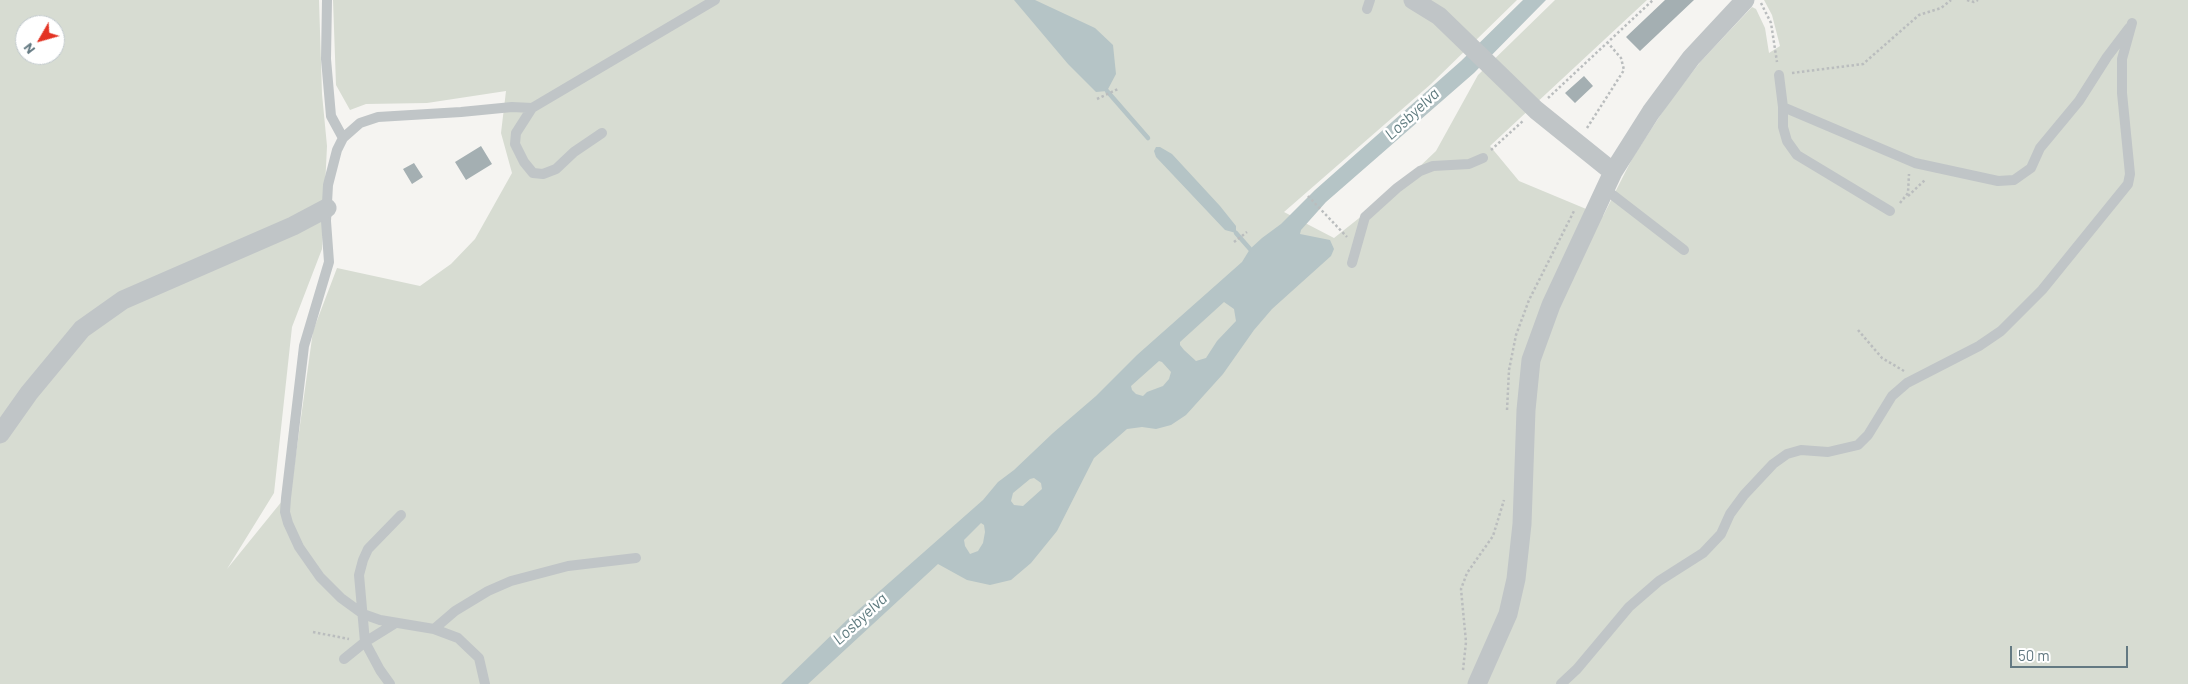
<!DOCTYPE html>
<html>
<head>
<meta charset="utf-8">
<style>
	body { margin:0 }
	#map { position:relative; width:2188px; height:684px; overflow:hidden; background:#f5f4f1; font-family:Barlow,sans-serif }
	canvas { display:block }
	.north { position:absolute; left:15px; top:15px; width:50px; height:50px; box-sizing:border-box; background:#fff; border:1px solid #c1c9cd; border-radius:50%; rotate:232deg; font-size:14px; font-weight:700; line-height:20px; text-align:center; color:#637982 }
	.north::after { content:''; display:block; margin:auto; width:18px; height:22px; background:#e33323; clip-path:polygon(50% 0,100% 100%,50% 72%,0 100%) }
	.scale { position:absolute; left:2010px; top:646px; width:118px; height:22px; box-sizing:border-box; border:2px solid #637982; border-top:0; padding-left:6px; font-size:15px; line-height:18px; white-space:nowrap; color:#637982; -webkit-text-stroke:4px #fff; paint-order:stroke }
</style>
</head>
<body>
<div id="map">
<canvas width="2188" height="684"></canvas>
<div class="north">N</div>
<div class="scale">50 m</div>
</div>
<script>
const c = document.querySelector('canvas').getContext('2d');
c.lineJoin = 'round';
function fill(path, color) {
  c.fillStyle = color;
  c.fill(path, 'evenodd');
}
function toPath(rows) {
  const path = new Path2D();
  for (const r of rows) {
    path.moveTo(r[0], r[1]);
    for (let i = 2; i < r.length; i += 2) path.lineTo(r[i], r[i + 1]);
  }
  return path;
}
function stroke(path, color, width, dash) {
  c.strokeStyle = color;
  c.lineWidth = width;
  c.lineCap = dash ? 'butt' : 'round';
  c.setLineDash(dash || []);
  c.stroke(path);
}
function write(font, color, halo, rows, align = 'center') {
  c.font = font + ' Barlow,sans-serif';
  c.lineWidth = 5;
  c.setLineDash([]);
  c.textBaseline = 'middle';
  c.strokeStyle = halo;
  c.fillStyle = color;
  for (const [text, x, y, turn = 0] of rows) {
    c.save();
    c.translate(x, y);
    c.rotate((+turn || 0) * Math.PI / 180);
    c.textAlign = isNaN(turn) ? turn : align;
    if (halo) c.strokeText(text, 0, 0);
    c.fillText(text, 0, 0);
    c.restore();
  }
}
fill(toPath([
	[0,0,319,0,322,94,327,146,322,249,292,327,274,493,227,569,291,490,313,331,337,268,420,286,451,264,475,239,512,173,501,133,506,91,427,103,366,104,350,110,336,85,333,0,1517,0,1431,84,1284,212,1334,238,1397,188,1436,151,1478,75,1555,0,1647,0,1490,146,1519,181,1603,216,1633,157,1669,102,1701,61,1752,7,1756,9,1765,28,1769,53,1780,46,1772,15,1764,0,2188,0,2188,684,0,684],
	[25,25,55,25,55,55,25,55]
]), '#d7dcd2');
fill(toPath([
	[1014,0,1035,0,1095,28,1113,45,1116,74,1107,91,1096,92,1068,64],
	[1523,0,1546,0,1474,73,1326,202,1301,230,1300,234,1330,240,1334,249,1331,256,1272,309,1254,330,1223,374,1186,415,1171,425,1156,429,1142,427,1127,429,1094,458,1057,531,1031,563,1011,580,990,585,967,580,938,564,808,684,781,684,848,619,983,500,998,482,1014,470,1053,433,1096,396,1137,355,1242,262,1250,249,1262,238,1281,224,1315,190,1461,61],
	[1224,302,1234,309,1236,321,1217,341,1206,358,1196,361,1184,350,1180,345,1180,342],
	[1159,361,1162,362,1171,372,1169,379,1163,386,1147,392,1143,396,1136,394,1132,390,1131,386],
	[1034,478,1041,483,1042,489,1023,506,1014,505,1011,501,1013,493,1030,479],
	[981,523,984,525,985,532,983,543,978,551,970,554,965,546,964,540],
	[1156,147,1160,147,1172,154,1220,206,1236,226,1236,233,1225,230,1156,157,1154,151]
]), '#b5c4c6');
stroke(toPath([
	[1107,91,1148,138],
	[1236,233,1250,249]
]), '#b5c4c6', 4.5);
fill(toPath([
	[1665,0,1694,0,1640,51,1626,37],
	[1584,76,1593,86,1575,103,1565,93],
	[481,146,492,164,466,180,455,162],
	[414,163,423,177,412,184,403,169]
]), '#a4afb2');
stroke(toPath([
	[1967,0,1974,2,1978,0],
	[1761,3,1771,23,1777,62],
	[1792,73,1863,64,1919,15,1941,8,1951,0],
	[1548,98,1653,0],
	[1097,99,1118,89],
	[1587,128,1624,70,1621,58,1608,43],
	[1491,150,1524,120],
	[1308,196,1347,237],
	[1908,196,1926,179],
	[1900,203,1908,193,1909,174],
	[1234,242,1247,232],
	[1858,330,1882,358,1904,371],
	[1507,410,1509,370,1516,335,1529,300,1575,209],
	[313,632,349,639],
	[1463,670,1466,642,1461,589,1467,573,1493,536,1504,500]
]), '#babdbe', 2.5, [2.5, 2.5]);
stroke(toPath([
	[327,0,326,59,331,116,343,138],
	[1367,9,1370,0],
	[1779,75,1783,107,1915,163,1998,181,2014,180,2031,168,2040,148,2079,101,2107,57,2129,28],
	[1783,107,1783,127,1787,141,1797,155,1890,211],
	[602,133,574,152,556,169,543,174,533,173,524,162,515,144,516,133,532,108,715,0],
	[1605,189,1684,250],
	[1352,263,1365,217,1397,188,1420,171,1433,166,1469,164,1483,158],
	[434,629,455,611,488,591,511,581,568,566,636,558],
	[344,659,365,642,394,624],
	[390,684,380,670,365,642,359,575,363,560,368,549,401,515],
	[485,684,479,658,458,638,434,629,380,620,363,614,341,598,320,577,299,547,288,523,285,512,286,498,304,346,329,262,326,221,328,185,337,150,343,138,360,123,378,117,461,112,512,107,532,108],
	[1561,684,1577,669,1629,607,1659,581,1703,553,1721,534,1730,514,1744,495,1773,464,1787,454,1801,450,1828,452,1858,445,1868,435,1892,396,1907,383,1979,346,2001,331,2042,290,2128,184,2130,174,2122,93,2122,59,2132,23]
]), '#c0c5c7', 10);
stroke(toPath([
	[1413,0,1439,16,1536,110,1613,172],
	[0,434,29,393,82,329,123,300,293,226,327,208],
	[1477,684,1508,614,1516,579,1522,524,1526,410,1531,360,1551,305,1613,172,1651,112,1691,58,1745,0]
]), '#c0c5c7', 19);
write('italic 16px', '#5f7b7f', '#fff', [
	["Losbyelva",1412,114,-43],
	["Losbyelva",860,619,-43]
]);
</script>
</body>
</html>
